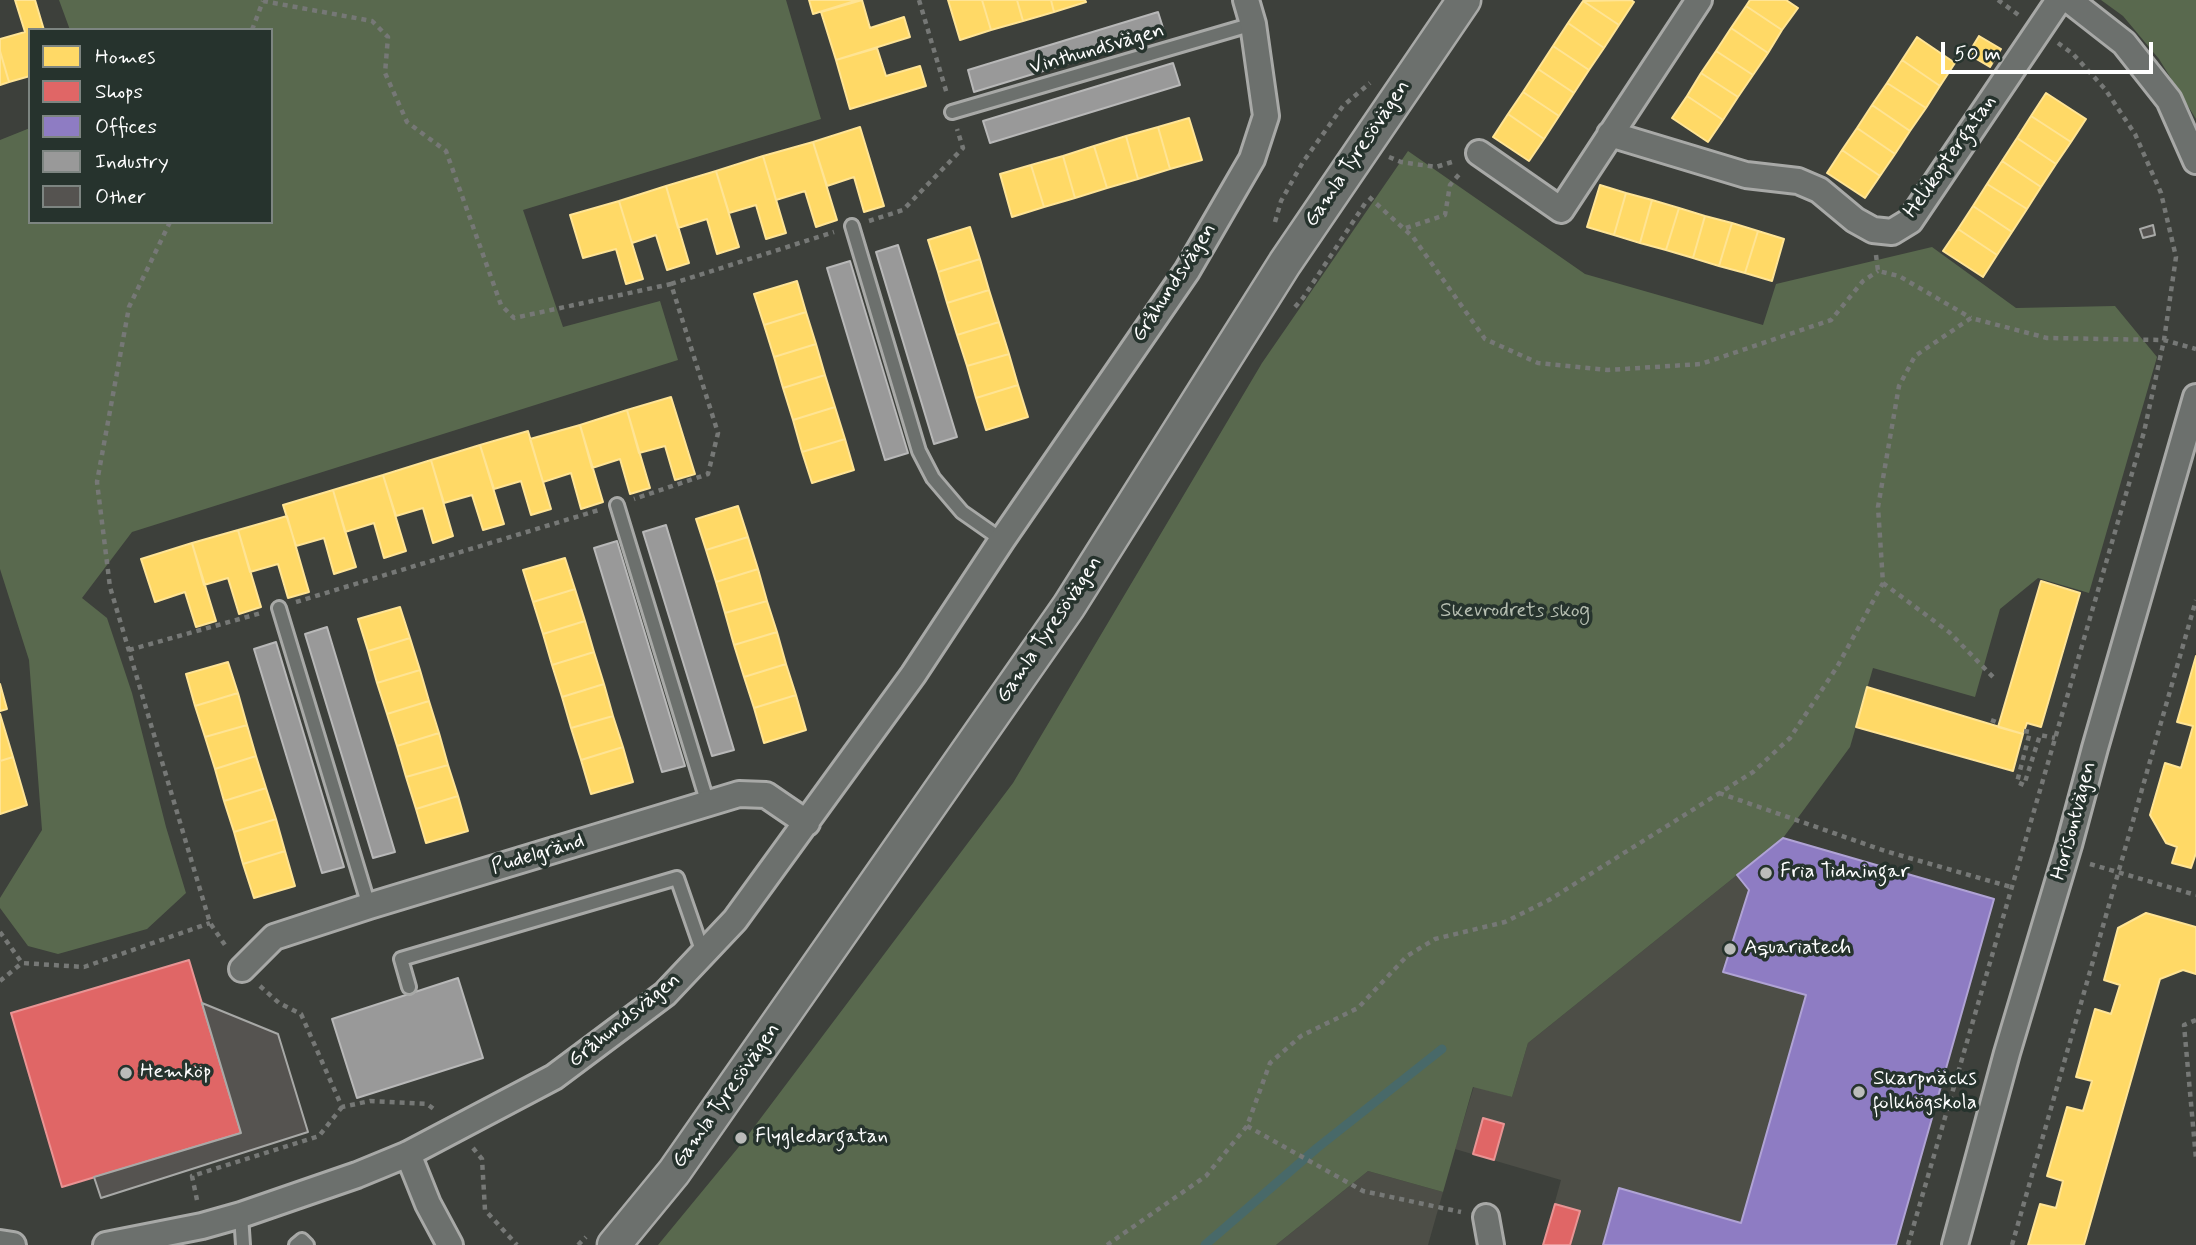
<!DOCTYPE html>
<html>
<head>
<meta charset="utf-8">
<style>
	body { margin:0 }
	#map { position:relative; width:2196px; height:1245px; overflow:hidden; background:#3d403b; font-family:Mynerve,sans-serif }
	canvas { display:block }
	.legend { position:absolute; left:28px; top:28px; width:245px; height:196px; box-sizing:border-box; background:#26332d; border:2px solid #7d8581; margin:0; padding:9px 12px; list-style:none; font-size:21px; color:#fff }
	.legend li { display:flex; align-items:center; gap:14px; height:35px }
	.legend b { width:35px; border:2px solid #7d8581 }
	.scale { position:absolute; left:1941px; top:42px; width:212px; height:32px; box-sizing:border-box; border:4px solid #fff; border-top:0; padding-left:9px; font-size:21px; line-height:24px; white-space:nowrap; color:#fff; -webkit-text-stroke:5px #26332d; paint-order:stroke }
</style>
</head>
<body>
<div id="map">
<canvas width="2196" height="1245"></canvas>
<ul class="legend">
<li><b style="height:19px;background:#ffd966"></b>Homes</li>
<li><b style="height:19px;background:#e06666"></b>Shops</li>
<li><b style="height:19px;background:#8e7cc3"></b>Offices</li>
<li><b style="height:19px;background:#999"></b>Industry</li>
<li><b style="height:19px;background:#555350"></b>Other</li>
</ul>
<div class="scale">50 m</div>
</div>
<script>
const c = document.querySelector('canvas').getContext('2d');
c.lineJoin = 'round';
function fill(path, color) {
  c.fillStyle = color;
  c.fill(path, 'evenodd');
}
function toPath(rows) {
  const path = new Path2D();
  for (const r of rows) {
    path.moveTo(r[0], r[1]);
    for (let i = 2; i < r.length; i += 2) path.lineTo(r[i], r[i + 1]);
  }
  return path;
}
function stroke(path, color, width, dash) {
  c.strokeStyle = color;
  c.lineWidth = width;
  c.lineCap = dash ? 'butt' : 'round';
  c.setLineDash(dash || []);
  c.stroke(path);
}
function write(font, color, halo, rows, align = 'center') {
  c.font = font + ' Mynerve,sans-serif';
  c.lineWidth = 7;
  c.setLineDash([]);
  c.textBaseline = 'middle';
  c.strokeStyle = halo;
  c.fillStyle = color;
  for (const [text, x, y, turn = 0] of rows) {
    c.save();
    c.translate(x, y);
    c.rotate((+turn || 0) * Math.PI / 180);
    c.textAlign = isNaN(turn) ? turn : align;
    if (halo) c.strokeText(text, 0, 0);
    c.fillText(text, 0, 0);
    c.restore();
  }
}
fill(toPath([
	[1783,838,1994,899,1896,1245,1543,1245,1561,1180,1455,1149,1474,1086,1512,1097,1528,1043],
	[1368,1171,1443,1192,1428,1245,1276,1245]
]), '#4d4e47');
fill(toPath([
	[59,0,786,0,821,119,523,210,563,327,660,301,678,360,132,532,82,598,107,618,132,693,166,827,186,893,147,929,58,954,28,946,0,908,0,898,42,830,29,660,0,569,0,140,30,128,30,222,271,222,271,30,70,30],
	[2101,0,2196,0,2196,119,2159,59,2123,16],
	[1408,151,1585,274,1763,325,1776,284,1932,247,2016,308,2115,306,2157,357,2089,593,2038,578,2000,609,1975,697,1873,668,1850,747,1783,838,1528,1043,1512,1097,1473,1087,1443,1192,1368,1171,1276,1245,658,1245,742,1143,1013,783,1262,363]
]), '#59694e');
const homes = toPath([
	[15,0,35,0,44,30,30,30,30,76,9,82,0,51,0,39,25,32,15,0],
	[809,0,858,0,813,14,809,0],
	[862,0,870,28,904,17,910,37,836,60,821,12,862,0],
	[948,0,982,0,991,30,960,40,948,0],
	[982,0,1017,0,1023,21,991,30,982,0],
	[1017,0,1051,0,1054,12,1023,21,1017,0],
	[1051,0,1085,0,1086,2,1054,12,1051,0],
	[1631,0,1634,2,1619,25,1583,1,1631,0],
	[1750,0,1786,0,1798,8,1782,30,1746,6,1750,0],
	[1583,1,1619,25,1604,48,1568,23,1583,1],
	[1746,6,1782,30,1768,53,1731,28,1746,6],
	[1568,23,1604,48,1589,70,1553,46,1568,23],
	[1731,28,1768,53,1753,75,1716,51,1731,28],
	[1979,36,2001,49,1990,67,1968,54,1979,36],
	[1917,37,1955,63,1940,86,1902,60,1917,37],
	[1553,46,1589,70,1574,93,1538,69,1553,46],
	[877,48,886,76,920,66,926,86,850,109,836,60,877,48],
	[0,51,9,82,0,85,0,51],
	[1716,51,1753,75,1738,97,1701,73,1716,51],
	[1902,60,1940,86,1926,108,1887,83,1902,60],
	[1538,69,1574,93,1559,116,1523,92,1538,69],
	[1701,73,1738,97,1723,120,1687,96,1701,73],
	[1887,83,1926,108,1910,131,1872,105,1887,83],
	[1523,92,1559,116,1544,139,1508,114,1523,92],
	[2046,93,2086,119,2071,142,2031,116,2046,93],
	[1687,96,1723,120,1708,142,1672,118,1687,96],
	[1872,105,1910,131,1895,154,1857,128,1872,105],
	[1508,114,1544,139,1529,161,1493,137,1508,114],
	[2031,116,2071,142,2056,164,2017,138,2031,116],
	[1189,118,1202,160,1170,169,1158,127,1189,118],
	[860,127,884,206,864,212,854,177,827,186,813,142,860,127],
	[1158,127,1170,169,1138,179,1126,136,1158,127],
	[1857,128,1895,154,1880,176,1842,150,1857,128],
	[1126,136,1138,179,1107,188,1094,146,1126,136],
	[2017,138,2056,164,2041,187,2002,161,2017,138],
	[813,142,837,220,816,227,805,191,776,200,763,156,813,142],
	[1094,146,1107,188,1075,198,1063,156,1094,146],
	[1842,150,1880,176,1865,198,1827,173,1842,150],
	[763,156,786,233,766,239,756,205,729,213,716,171,763,156],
	[1063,156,1075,198,1044,207,1031,165,1063,156],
	[2002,161,2041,187,2027,209,1987,184,2002,161],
	[1031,165,1044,207,1012,217,1000,174,1031,165],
	[716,171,739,247,717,254,707,219,678,228,666,186,716,171],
	[1987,184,2027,209,2012,232,1973,206,1987,184],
	[1600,185,1626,193,1614,235,1587,227,1600,185],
	[666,186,689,263,667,270,656,235,632,243,619,201,666,186],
	[1626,193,1652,200,1640,243,1614,235,1626,193],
	[1652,200,1679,208,1666,250,1640,243,1652,200],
	[619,201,643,279,626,284,616,249,583,258,570,215,619,201],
	[1973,206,2012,232,1997,255,1958,229,1973,206],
	[1679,208,1705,216,1693,258,1666,250,1679,208],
	[1705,216,1732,223,1719,266,1693,258,1705,216],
	[1732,223,1758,231,1745,273,1719,266,1732,223],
	[970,227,980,259,938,272,928,240,970,227],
	[1958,229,1997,255,1983,277,1943,251,1958,229],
	[1758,231,1784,239,1772,281,1745,273,1758,231],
	[980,259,989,290,947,303,938,272,980,259],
	[797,281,806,312,764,325,754,294,797,281],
	[989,290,999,322,957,335,947,303,989,290],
	[806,312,816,344,774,357,764,325,806,312],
	[999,322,1009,354,967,366,957,335,999,322],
	[816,344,825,375,783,388,774,357,816,344],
	[1009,354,1018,385,976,398,967,366,1009,354],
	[825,375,835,407,793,420,783,388,825,375],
	[1018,385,1028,417,986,430,976,398,1018,385],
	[671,397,695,474,675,480,665,446,639,453,627,410,671,397],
	[835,407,845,439,802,452,793,420,835,407],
	[627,410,650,488,630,494,620,459,592,468,580,425,627,410],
	[580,425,603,502,581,509,571,473,543,482,530,439,580,425],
	[528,431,551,509,531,515,521,481,494,489,480,445,528,431],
	[845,439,854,470,812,483,802,452,845,439],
	[480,445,504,524,483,530,472,495,444,503,431,460,480,445],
	[431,460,453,536,433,543,423,508,396,516,383,475,431,460],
	[383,475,406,551,384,558,374,523,345,532,333,490,383,475],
	[333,490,356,567,334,574,324,538,296,546,283,505,333,490],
	[738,506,748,537,706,550,696,519,738,506],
	[287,516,309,592,288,598,278,564,250,572,238,530,287,516],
	[238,530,261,607,239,614,228,578,204,585,192,543,238,530],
	[748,537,758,569,716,582,706,550,748,537],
	[192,543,216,621,196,627,185,592,155,602,141,559,192,543],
	[565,558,575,589,533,602,523,570,565,558],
	[758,569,767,601,725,613,716,582,758,569],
	[2041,581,2080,593,2041,727,2027,723,2023,734,1998,727,2041,581],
	[575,589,585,621,543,634,533,602,575,589],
	[767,601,777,632,734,645,725,613,767,601],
	[400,607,410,638,368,651,358,619,400,607],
	[585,621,594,652,552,665,543,634,585,621],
	[777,632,786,664,744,677,734,645,777,632],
	[410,638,420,670,377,683,368,651,410,638],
	[594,652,604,684,562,697,552,665,594,652],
	[2196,656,2196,853,2191,868,2172,863,2177,847,2166,843,2150,815,2165,763,2181,768,2193,726,2177,722,2196,656],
	[228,662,238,693,195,706,186,674,228,662],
	[786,664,796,695,754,708,744,677,786,664],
	[420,670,429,701,387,714,377,683,420,670],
	[0,684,7,709,0,711,0,684],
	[604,684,613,716,571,728,562,697,604,684],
	[1867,687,2023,734,2013,771,1856,727,1867,687],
	[238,693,247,725,205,737,195,706,238,693],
	[796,695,806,730,764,743,754,708,796,695],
	[429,701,439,733,397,746,387,714,429,701],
	[0,714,13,757,0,761,0,714],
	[613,716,623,747,581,760,571,728,613,716],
	[247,725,256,756,215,769,205,737,247,725],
	[439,733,448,765,406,777,397,746,439,733],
	[623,747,633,782,591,794,581,760,623,747],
	[256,756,266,788,224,801,215,769,256,756],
	[13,757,27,805,0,814,0,761,13,757],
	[448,765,458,796,416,809,406,777,448,765],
	[266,788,276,819,234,832,224,801,266,788],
	[458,796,468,831,426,843,416,809,458,796],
	[276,819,285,851,243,864,234,832,276,819],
	[285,851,295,886,254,898,243,864,285,851],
	[2146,913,2196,927,2196,974,2183,970,2160,979,2084,1245,2028,1245,2040,1204,2056,1208,2063,1181,2047,1176,2067,1107,2083,1111,2092,1081,2076,1077,2095,1009,2111,1014,2120,985,2104,980,2118,928,2146,913]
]);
fill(homes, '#ffd966');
stroke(homes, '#ffe494', 2);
const shops = toPath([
	[189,960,241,1133,62,1187,11,1013,189,960],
	[1483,1118,1504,1124,1494,1160,1473,1154,1483,1118],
	[1555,1204,1580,1211,1570,1245,1543,1245,1555,1204]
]);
fill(shops, '#e06666');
stroke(shops, '#e99494', 2);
const offices = toPath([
	[1783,838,1994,899,1896,1245,1603,1245,1619,1188,1741,1223,1806,995,1723,972,1749,890,1737,875,1783,838]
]);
fill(offices, '#8e7cc3');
stroke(offices, '#b0a3d5', 2);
const industry = toPath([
	[1158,12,1165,34,974,92,968,70,1158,12],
	[1173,63,1180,85,990,143,983,121,1173,63],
	[898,245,957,437,934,444,876,252,898,245],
	[850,261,908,453,885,460,827,268,850,261],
	[666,525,734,750,712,756,643,532,666,525],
	[617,541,685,766,662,772,594,548,617,541],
	[327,627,395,852,373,858,305,634,327,627],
	[276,642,344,867,322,873,254,649,276,642],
	[458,978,483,1058,357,1098,332,1019,458,978]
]);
fill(industry, '#999');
stroke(industry, '#b8b8b8', 2);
stroke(toPath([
	[1205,1245,1317,1148,1442,1049]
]), '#486969', 9);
const building = toPath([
	[2153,225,2155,235,2143,238,2140,229,2153,225],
	[202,1003,278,1034,308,1132,101,1198,94,1177,241,1133,202,1003]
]);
fill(building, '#555350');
stroke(building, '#a8a9a7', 2);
const service = toPath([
	[952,112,1253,24],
	[852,226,919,451,933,478,962,512,1002,540],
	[617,505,708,804],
	[279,608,369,906],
	[409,987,401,959,677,878,703,953],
	[241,1215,243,1245],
	[296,1245,302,1240,307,1245]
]);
const minor = toPath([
	[2069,0,2124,43,2169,100,2196,161],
	[1610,134,1746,175,1798,181,1819,190,1855,220,1873,230,1892,232,1910,221,2059,0],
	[1479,153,1561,210,1699,0],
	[242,969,274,937,369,906,739,794,766,795,807,823],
	[408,1154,428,1204,450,1245],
	[1486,1217,1491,1245],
	[0,1243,13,1245],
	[106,1245,202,1226,241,1215,357,1175,408,1154,554,1077,665,994,735,920,913,675,1002,540,1187,271,1252,159,1266,116,1253,24,1246,0],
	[1955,1245,2007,1053,2069,845,2095,748,2196,397]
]);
const tertiary = toPath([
	[614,1245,674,1172,1069,606,1285,263,1464,0]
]);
stroke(service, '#a8a9a7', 18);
stroke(minor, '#a8a9a7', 30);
stroke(tertiary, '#a8a9a7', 37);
stroke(toPath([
	[919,0,947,94],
	[1998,0,2020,16],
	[263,1,372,21,388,37,385,73,407,122,446,151,501,305,514,318,671,284,718,433,708,474,634,499],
	[252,30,263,1],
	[1389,157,1401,162,1436,167,1455,161],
	[1369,197,1413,237,1485,339,1538,363,1608,370,1701,364,1831,320,1863,281,1878,271],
	[869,221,903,210,963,148,957,129],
	[170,222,129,307,97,482,110,587,210,923,227,948],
	[1275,222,1281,201,1303,162,1343,106,1370,83],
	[1406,228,1445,215,1450,185,1462,171],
	[1876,255,1878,271,1899,276,1971,318],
	[671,284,834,232],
	[1295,307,1303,298,1366,202],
	[1883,583,1949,632,1994,678],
	[296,602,599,510],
	[129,650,261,613],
	[1991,720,1999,723],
	[2024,731,2030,732,2017,782,2024,785,2040,735,2055,738],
	[1719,793,1885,851,2011,887],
	[2090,864,2196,895],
	[0,932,22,963,84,967,210,923],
	[0,981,22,963],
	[260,986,279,1003,301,1014,342,1107,370,1101,427,1104,435,1110],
	[2196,1020,2184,1025,2196,1159],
	[1247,1126,1363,1191,1461,1212],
	[473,1148,482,1159,485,1210,517,1245],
	[197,1200,192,1176,319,1136,342,1107],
	[578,1245,586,1237],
	[1107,1245,1206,1176,1247,1126,1270,1063,1301,1036,1358,1008,1407,956,1435,939,1505,922,1549,900,1753,772,1790,738,1837,667,1883,583,1878,507,1899,386,1915,356,1971,318,2047,338,2164,340,2196,349],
	[1908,1245,2144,432,2164,340,2176,257,2161,193,2135,134,2105,89,2073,54,2058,43],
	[2012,1245,2196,600]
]), '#767876', 4.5, [5, 5]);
stroke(service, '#6c706d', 12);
stroke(minor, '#6c706d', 24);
stroke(tertiary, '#6c706d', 32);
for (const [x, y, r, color] of [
	[1766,873,7,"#bbbcba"],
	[1730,949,7,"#bbbcba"],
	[126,1073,7,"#bbbcba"],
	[1859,1092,7,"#bbbcba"],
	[741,1138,7,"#bbbcba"]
]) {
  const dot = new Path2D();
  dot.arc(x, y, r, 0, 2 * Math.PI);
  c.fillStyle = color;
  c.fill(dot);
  stroke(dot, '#26332d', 2.5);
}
write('21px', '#fff', '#26332d', [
	["Vinthundsvägen",1097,50,-16],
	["Gamla Tyresövägen",1358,154,-56],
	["Helikoptergatan",1951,157,-55],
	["Gråhundsvägen",1175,283,-57],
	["Gamla Tyresövägen",1050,630,-56],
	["Horisontvägen",2075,821,-75],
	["Pudelgränd",538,855,-17],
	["Gråhundsvägen",625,1021,-39],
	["Gamla Tyresövägen",727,1096,-55]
]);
write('21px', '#b6beb1', '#26332d', [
	["Skevrodrets skog",1515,612]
]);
write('21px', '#fff', '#26332d', [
	["Fria Tidningar",1780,873],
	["Aquariatech",1744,949],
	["Hemköp",140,1073],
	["Skarpnäcks",1873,1080],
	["folkhögskola",1873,1104],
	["Flygledargatan",755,1138]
], 'left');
</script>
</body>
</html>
